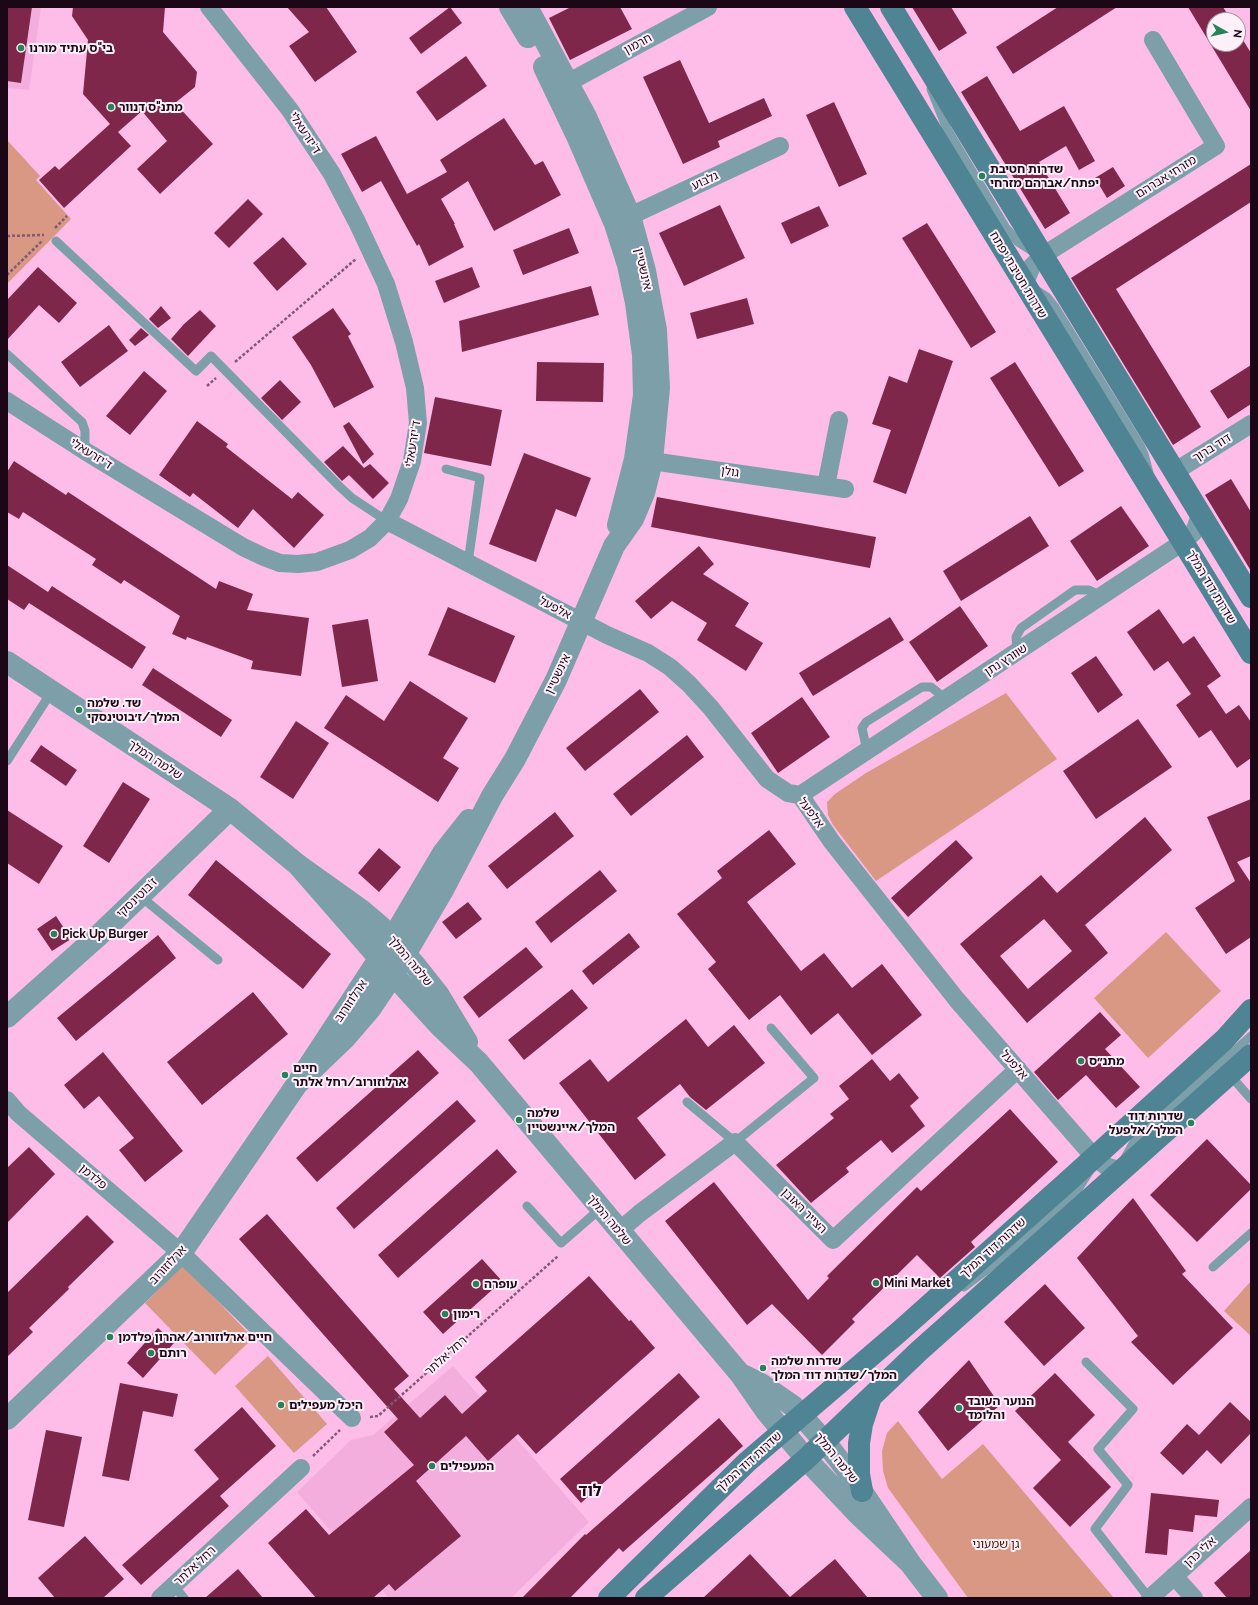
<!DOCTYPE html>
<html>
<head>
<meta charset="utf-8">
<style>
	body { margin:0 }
	#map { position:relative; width:1258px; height:1605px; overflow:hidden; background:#fdbde8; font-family:Raleway,sans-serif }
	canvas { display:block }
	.frame { position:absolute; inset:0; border:8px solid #1c0716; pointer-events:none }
	.north { position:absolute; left:1206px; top:12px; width:40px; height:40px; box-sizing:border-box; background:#fef0f9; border:1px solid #a4939e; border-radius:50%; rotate:98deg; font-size:11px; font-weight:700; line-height:16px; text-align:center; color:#1c0716 }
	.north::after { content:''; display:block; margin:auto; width:14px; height:18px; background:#288258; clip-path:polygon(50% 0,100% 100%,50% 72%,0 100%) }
</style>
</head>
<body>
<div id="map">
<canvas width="1258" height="1605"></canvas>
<div class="frame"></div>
<div class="north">N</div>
</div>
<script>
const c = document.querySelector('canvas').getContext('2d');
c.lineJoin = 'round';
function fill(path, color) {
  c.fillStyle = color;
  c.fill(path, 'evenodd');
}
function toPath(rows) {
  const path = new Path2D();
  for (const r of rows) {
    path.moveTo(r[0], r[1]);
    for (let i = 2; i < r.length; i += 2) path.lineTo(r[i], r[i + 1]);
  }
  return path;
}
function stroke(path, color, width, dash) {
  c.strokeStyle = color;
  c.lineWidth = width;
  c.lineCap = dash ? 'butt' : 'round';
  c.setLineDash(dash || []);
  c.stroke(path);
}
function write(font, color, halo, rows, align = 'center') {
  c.font = font + ' Raleway,"Noto Sans Hebrew",sans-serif';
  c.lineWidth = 4;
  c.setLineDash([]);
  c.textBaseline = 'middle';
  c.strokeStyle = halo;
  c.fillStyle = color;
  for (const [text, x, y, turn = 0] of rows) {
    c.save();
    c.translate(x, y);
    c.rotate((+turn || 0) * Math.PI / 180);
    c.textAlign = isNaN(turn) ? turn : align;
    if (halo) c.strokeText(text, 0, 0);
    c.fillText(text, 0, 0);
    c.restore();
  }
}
fill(toPath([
	[7,7,41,7,29,90,9,88,7,90],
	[453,1366,589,1522,511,1598,389,1598,297,1492,351,1440,373,1435]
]), '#f3aedd');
fill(toPath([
	[7,140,40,176,36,180,71,219,7,284],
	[1006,693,1057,759,876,881,833,825,828,815,827,802,835,794,866,773],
	[1166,932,1221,991,1148,1058,1094,998],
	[183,1265,253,1338,215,1375,145,1303],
	[1251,1281,1251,1336,1224,1311],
	[268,1356,327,1424,294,1453,235,1386],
	[898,1421,942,1479,983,1444,1114,1598,968,1598,888,1488,883,1471,882,1451,887,1433]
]), '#d99883');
fill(toPath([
	[7,7,32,7,21,83,7,81],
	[73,7,165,7,163,32,197,72,195,87,175,103,213,144,160,194,137,169,167,141,142,111,118,132,131,146,64,208,39,180,55,166,59,170,110,124,83,94,88,40,72,16],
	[287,7,326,7,357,52,315,82,289,46,309,32],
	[450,7,462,23,421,54,409,38],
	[571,7,620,7,632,29,570,60,549,18],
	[912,7,951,7,967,33,939,51],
	[1058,7,1117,7,1013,74,996,47],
	[1188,7,1223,7,1231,20,1214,20,1214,44,1238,44,1238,32,1251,53,1251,111],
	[466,56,487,86,437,121,416,92],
	[680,60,709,123,764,98,772,116,718,141,720,147,683,164,643,77],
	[987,76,1020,131,1064,106,1095,161,1079,170,1066,146,1039,162,1070,213,1045,229,961,92],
	[834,102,867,174,839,187,806,115],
	[504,118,535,165,543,161,561,195,494,231,468,181,441,199,455,224,454,224,464,247,429,266,419,244,417,246,381,181,362,192,341,154,376,136,407,194,447,172,440,160],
	[1251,164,1251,202,1116,289,1201,427,1173,445,1071,278],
	[1113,167,1125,186,1107,198,1095,178],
	[248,199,263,214,229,248,214,233],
	[720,205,745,258,684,286,659,233],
	[819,206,829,226,791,244,781,223],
	[927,223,996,332,971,348,902,238],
	[569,228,579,253,523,275,513,250],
	[283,237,307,264,277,291,253,263],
	[38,267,77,303,59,323,39,305,7,340,7,300],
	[472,267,480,287,444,303,435,281],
	[591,286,599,315,462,352,459,321],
	[747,298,754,324,697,339,690,313],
	[161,306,171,318,158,328,149,319],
	[333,308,351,334,348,336,374,387,334,408,311,365,292,337],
	[200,310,216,326,188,356,171,339,184,324],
	[109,325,128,351,80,387,61,362],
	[141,328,149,335,135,346,129,340],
	[919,349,953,361,906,494,873,482,891,430,872,424,889,376,907,383],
	[537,362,604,363,603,402,536,401],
	[1015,362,1084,471,1059,487,990,378],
	[1251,365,1251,404,1228,419,1210,391],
	[144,371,167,391,130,435,106,416],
	[280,380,301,402,282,420,261,398],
	[435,397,502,410,491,466,424,453],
	[197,421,228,444,226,447,292,499,298,492,324,515,294,548,253,509,238,528,193,493,190,497,159,475],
	[349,422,374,454,363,464,343,426],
	[343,446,364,468,370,464,389,483,373,499,349,475,342,481,324,462],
	[524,453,591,478,576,517,556,509,536,562,489,544],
	[14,461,66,495,68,492,216,589,219,581,253,594,247,610,309,618,301,676,251,669,253,661,187,637,186,640,172,634,180,616,124,580,121,584,92,565,96,559,23,512,19,519,7,512,7,472],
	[1231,479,1251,512,1251,571,1205,495],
	[657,497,876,537,870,568,651,527],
	[1121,506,1149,546,1097,581,1070,541],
	[1030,516,1049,546,961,601,943,571],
	[699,546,714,564,703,574,749,603,735,626,763,643,746,671,697,640,707,623,672,601,651,619,635,601],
	[7,565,48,592,52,586,146,647,132,669,29,603,24,610,7,599],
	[960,606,988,646,937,682,909,642],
	[448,607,515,636,495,683,428,655],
	[1159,609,1183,644,1194,636,1221,676,1207,686,1226,714,1239,705,1251,722,1251,758,1237,768,1211,730,1199,738,1176,705,1191,694,1168,661,1154,671,1127,632],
	[890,617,904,640,813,696,799,673],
	[368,619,378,681,342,687,332,625],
	[1096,656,1123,695,1098,713,1071,673],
	[153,668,232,720,221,737,142,685],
	[410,681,468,718,443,758,459,768,438,802,324,728,346,695,384,721],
	[640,689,659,712,585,771,566,748],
	[802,697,830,737,778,773,751,733],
	[1138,719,1172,767,1096,819,1063,771],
	[296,721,329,743,293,799,260,777],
	[687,735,704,757,631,816,613,794],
	[41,745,77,770,66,786,30,761],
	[123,782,150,799,109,863,83,846],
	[1251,799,1251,856,1237,862,1251,883,1251,937,1226,954,1195,908,1235,881,1207,817],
	[7,810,63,846,39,884,7,863],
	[555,812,574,836,507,889,488,866],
	[1145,817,1172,850,1085,925,1108,953,1027,1023,960,944,1041,875,1057,893],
	[1044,919,1072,951,1028,989,1000,956],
	[769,830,796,864,747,902,801,971,824,953,852,988,882,964,922,1015,872,1055,838,1013,811,1035,780,995,749,1020,708,969,716,962,677,914,722,878,717,871],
	[956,840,973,858,908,917,891,898],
	[379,848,401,867,379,892,358,873],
	[216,860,331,954,303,989,188,895],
	[600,870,617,891,551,943,535,922],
	[468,902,482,919,456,939,442,922],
	[56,916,71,939,52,951,37,929],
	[629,933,640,947,593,985,582,971],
	[158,935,176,958,76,1041,57,1018],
	[526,947,543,967,479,1018,463,997],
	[572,989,588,1008,524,1060,508,1040],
	[253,992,288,1034,202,1105,167,1062],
	[1100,1012,1121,1035,1105,1049,1140,1087,1116,1108,1086,1075,1058,1100,1034,1072],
	[686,1019,708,1047,734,1025,765,1063,706,1110,690,1097,680,1084,637,1118,666,1155,635,1180,559,1083,590,1059,608,1082],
	[418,1050,439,1073,317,1182,296,1158],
	[103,1052,183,1151,145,1182,119,1150,134,1138,99,1096,84,1109,64,1085],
	[872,1059,890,1081,899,1073,919,1098,910,1106,925,1126,892,1153,881,1140,846,1168,849,1172,811,1203,776,1165,834,1118,830,1114,849,1099,839,1086],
	[457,1100,476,1121,354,1229,336,1208],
	[1010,1109,1058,1162,971,1242,975,1247,940,1278,917,1255,852,1319,855,1322,822,1355,772,1304,747,1325,665,1221,714,1182,808,1300,829,1278,827,1276,917,1187,921,1191],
	[1207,1139,1251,1185,1251,1189,1197,1242,1150,1195],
	[29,1147,55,1174,7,1223,7,1168],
	[497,1149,517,1172,398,1278,378,1255],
	[1133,1198,1186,1271,1182,1274,1233,1328,1173,1385,1131,1342,1138,1336,1077,1258],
	[267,1214,409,1376,394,1389,420,1418,445,1395,462,1414,487,1391,475,1377,589,1276,629,1321,631,1320,655,1348,536,1454,518,1434,488,1461,466,1436,416,1481,461,1536,395,1591,389,1584,373,1598,316,1598,268,1543,306,1509,329,1535,414,1465,384,1432,398,1419,239,1239],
	[87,1215,114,1242,68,1287,69,1289,29,1328,33,1332,7,1357,7,1293],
	[482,1259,502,1281,443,1334,423,1312],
	[1045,1284,1085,1328,1044,1366,1004,1322],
	[158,1328,174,1343,143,1378,127,1363],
	[969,1360,1000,1405,948,1451,918,1412],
	[679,1373,700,1397,581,1503,560,1479],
	[1055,1373,1095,1415,1068,1442,1111,1487,1070,1527,1033,1488,1061,1460,1015,1411],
	[120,1383,178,1394,173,1417,143,1411,129,1481,102,1476],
	[1230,1402,1251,1422,1251,1433,1221,1464,1207,1450,1183,1475,1160,1453,1187,1424,1199,1435],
	[242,1407,276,1446,220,1496,229,1506,141,1585,122,1565,219,1479,194,1450],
	[719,1418,743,1446,623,1552,619,1548,570,1598,522,1598,585,1534,586,1535],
	[46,1430,82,1437,64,1527,28,1520],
	[1151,1493,1219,1500,1217,1517,1195,1515,1193,1532,1169,1529,1167,1555,1145,1553],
	[85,1536,124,1579,103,1598,55,1598,38,1578],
	[1251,1550,1251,1598,1227,1598,1214,1583],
	[750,1554,790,1597,835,1559,868,1598,703,1598],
	[238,1569,263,1598,205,1598]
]), '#7e274b');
stroke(toPath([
	[55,228,67,216],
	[7,236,44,235],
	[7,275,43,240],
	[235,362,356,259],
	[207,386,216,378],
	[370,1417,378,1416,558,1256],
	[313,1456,340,1430]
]), '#815975', 2.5, [3, 2]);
stroke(toPath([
	[931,89,947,129,1006,228,1018,242,1035,253],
	[56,241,196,371,211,356,339,486,352,498,387,521],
	[1036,290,1047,297,1055,307,1140,445,1144,454,1149,473],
	[7,354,82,422,85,431,85,451],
	[446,469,480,478,468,563],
	[1017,652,1016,637,1021,628,1075,590,1089,590,1102,596],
	[867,751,862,728,866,722,922,687,931,687,946,699],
	[7,761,52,691],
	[140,896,218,960],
	[1230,1075,1251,1099],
	[687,1102,735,1142,814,1078,771,1028],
	[1124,1160,1135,1140,1251,1036],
	[527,1206,561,1243,600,1209],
	[1213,1267,1251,1233],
	[964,1287,1009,1253,1075,1194,1090,1170],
	[1086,1362,1133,1409,1098,1449,1128,1485,1095,1529,1149,1598],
	[173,1585,184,1598]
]), '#7c9faa', 9);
stroke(toPath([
	[569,82,708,7],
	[630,216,780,146],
	[1024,285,1032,266,1042,256,1216,146,1153,40],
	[7,401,85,451,243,547,264,557,280,563,298,564,317,562,350,550,370,538,387,521,399,499,412,461,418,423,415,388,404,342,386,284,357,222,332,174,290,110,209,7],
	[638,459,845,489],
	[1174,472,1251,424],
	[826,486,839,420],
	[387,521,607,635,648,653,670,667,689,684,711,708,767,779,788,793,800,795,832,842,957,1000,1094,1157,1106,1166,1122,1171],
	[800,795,1183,542,1194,532,1200,515],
	[7,1100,18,1113,181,1253,352,1418],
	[619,1231,640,1213,735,1142,833,1240,1018,1069],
	[1174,1576,1194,1598],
	[160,1598,301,1468],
	[1150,1598,1251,1507]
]), '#7c9faa', 18);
stroke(toPath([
	[510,7,528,37],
	[544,67,577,136,615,224,628,265,636,303,643,355,644,395,635,459,618,525],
	[7,662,230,809,298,865,361,910,381,927,415,965,438,994,467,1042],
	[298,865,407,990,441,1027,479,1063,741,1375,766,1411,806,1459,858,1514,910,1563],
	[7,1017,98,936,230,809],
	[297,1084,345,1038,370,1009,393,975,443,890,492,796,515,759,556,680,614,546,633,519,644,493,652,461,659,388,656,330,645,271,630,216,586,117,527,7],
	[745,1376,761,1384,793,1406,825,1442,850,1474,910,1563,937,1598],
	[7,1419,181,1253,297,1084,392,939,443,853,469,820]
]), '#7c9faa', 22);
stroke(toPath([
	[855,7,1251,653],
	[891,7,1251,597],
	[862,1491,859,1474,859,1443,862,1424,870,1400],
	[609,1598,747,1462,900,1331,1066,1183,1224,1040,1251,1010],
	[646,1598,806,1459,919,1351,1251,1055]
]), '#4e8494', 22);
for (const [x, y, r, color] of [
	[21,48,4,"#288258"],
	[111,107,4,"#288258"],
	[982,176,4,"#288258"],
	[79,710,4,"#288258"],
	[54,934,4,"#288258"],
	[1081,1061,4,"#288258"],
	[285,1075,4,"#288258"],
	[519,1120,4,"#288258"],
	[1191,1123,4,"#288258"],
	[876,1283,4,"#288258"],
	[476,1284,4,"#288258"],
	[445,1314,4,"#288258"],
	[110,1337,4,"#288258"],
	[151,1353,4,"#288258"],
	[763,1368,4,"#288258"],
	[281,1405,4,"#288258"],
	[959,1408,4,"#288258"],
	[432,1466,4,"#288258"]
]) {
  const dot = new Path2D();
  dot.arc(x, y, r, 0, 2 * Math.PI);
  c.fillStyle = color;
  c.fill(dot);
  stroke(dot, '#fef0f9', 1.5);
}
write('12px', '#1c0716', '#fef0f9', [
	["חרמון",638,44,-28],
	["ד'יזרעאלי",305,133,57],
	["מזרחי אברהם",1166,177,-32],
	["גלבוע",705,181,-25],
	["אינשטיין",643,269,77],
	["שדרות חטיבת יפתח",1018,275,59],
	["ד'יזרעאלי",413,444,-81],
	["דוד ברוך",1212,448,-32],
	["ד'יזרעאלי",91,454,32],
	["גולן",730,472,8],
	["שדרות דוד המלך",1211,587,59],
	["אלפעל",555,608,28],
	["שוורץ נתן",1006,660,-33],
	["אינשטיין",558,674,-64],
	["שלמה המלך",155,760,33],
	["אלפעל",811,813,53],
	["ז'בוטינסקי",137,898,-44],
	["שלמה המלך",410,961,50],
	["ארלוזורוב",351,1001,-56],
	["אלפעל",1014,1065,49],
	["פלדמן",93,1177,40],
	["הצייר ראובן",804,1211,45],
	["שלמה המלך",609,1220,50],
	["שדרות דוד המלך",993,1248,-42],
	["ארלוזורוב",168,1265,-47],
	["רחל אלתר",446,1356,-42],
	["שלמה המלך",836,1458,51],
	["שדרות דוד המלך",749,1462,-42],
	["אלי כהן",1200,1552,-42],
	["רחל אלתר",195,1566,-43]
]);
write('bold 12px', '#1c0716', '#fef0f9', [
	["בי\"ס עתיד מורנו",29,48],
	["מתנ\"ס דנוור",119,107],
	["שדרות חטיבת",990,169],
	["יפתח/אברהם מזרחי",990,183],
	["שד. שלמה",87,703],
	["המלך/ז׳בוטינסקי",87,717],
	["Pick Up Burger",62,934],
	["מתנ״ס",1089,1061],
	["חיים",293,1068],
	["ארלוזורוב/רחל אלתר",293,1082],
	["שלמה",527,1113],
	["המלך/איינשטיין",527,1127],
	["שדרות דוד",1183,1116,"right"],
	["המלך/אלפעל",1183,1130,"right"],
	["Mini Market",884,1283],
	["עופרה",484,1284],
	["רימון",453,1314],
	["חיים ארלוזורוב/אהרון פלדמן",118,1337],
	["רותם",159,1353],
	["שדרות שלמה",771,1361],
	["המלך/שדרות דוד המלך",771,1375],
	["הנוער העובד",967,1401],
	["והלומד",967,1415],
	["היכל מעפילים",289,1405],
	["המעפילים",440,1466]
], 'left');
write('12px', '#4d1200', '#fef0f9', [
	["גן שמעוני",996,1544]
]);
write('bold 16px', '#1c0716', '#fef0f9', [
	["לוד",590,1491]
]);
</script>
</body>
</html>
